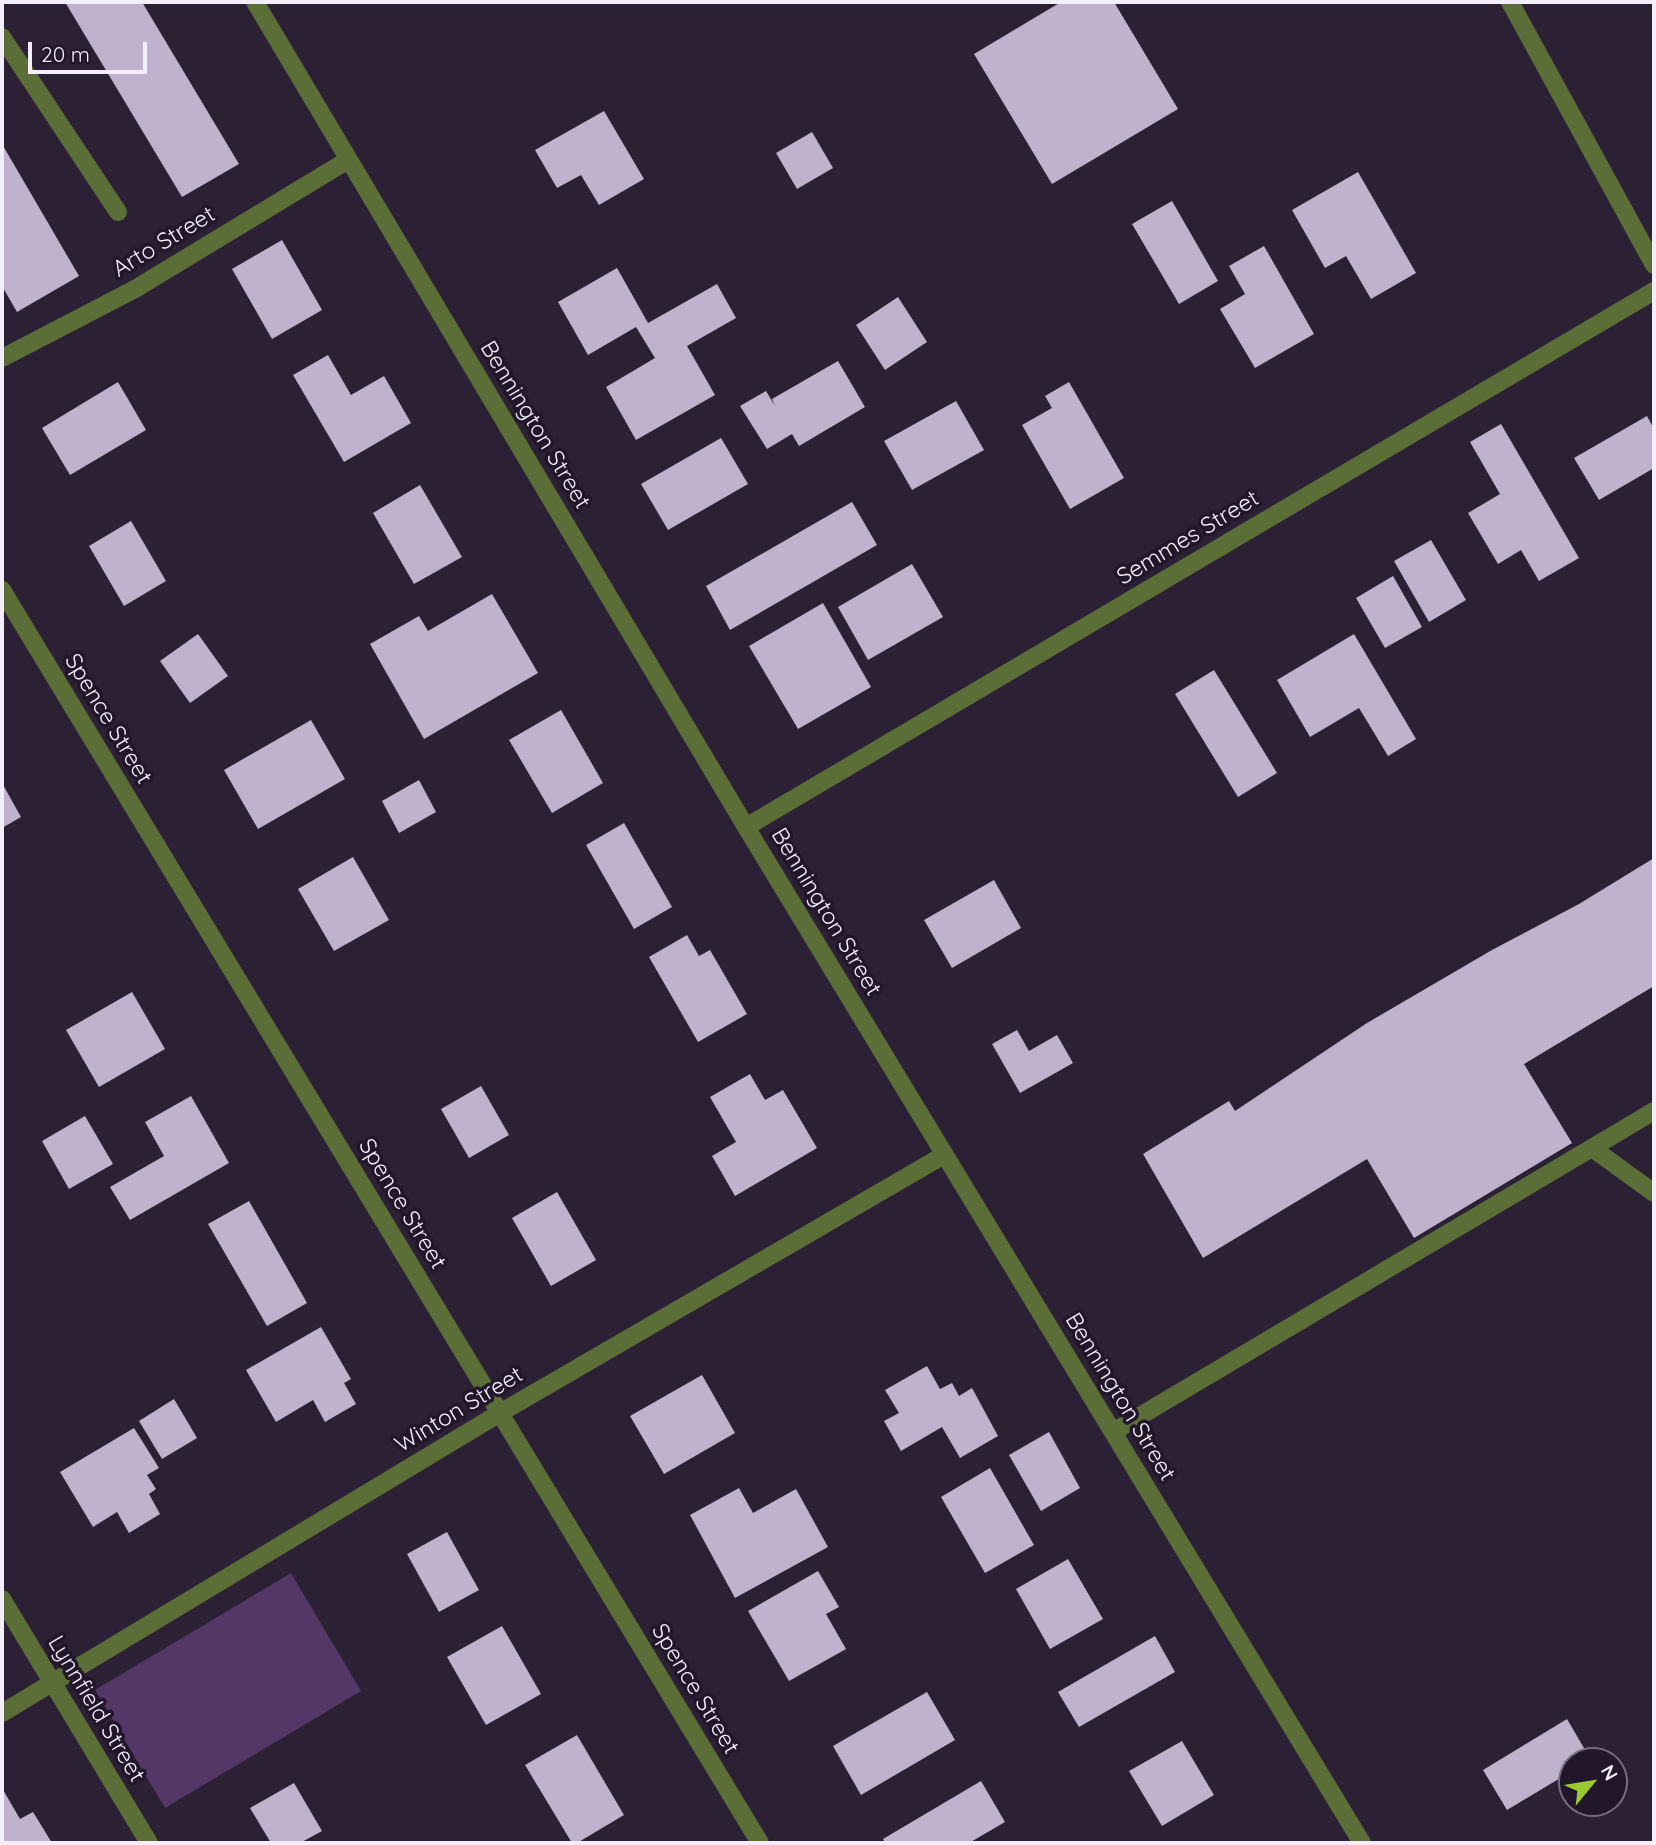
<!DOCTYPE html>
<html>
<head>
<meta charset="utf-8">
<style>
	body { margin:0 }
	#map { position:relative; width:1656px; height:1845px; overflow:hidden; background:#2c2134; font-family:Quicksand,sans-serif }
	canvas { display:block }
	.frame { position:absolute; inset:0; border:4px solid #f4edfb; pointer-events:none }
	.north { position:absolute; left:1558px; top:1747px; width:70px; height:70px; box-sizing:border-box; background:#22172a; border:2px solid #766d7e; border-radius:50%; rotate:60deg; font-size:19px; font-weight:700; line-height:28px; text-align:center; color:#f4edfb }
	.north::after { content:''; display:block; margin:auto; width:24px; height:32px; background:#9cca32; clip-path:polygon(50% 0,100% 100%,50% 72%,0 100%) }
	.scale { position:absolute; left:28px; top:42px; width:119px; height:32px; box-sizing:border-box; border:4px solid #f4edfb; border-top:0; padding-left:9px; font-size:21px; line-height:24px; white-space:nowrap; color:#f4edfb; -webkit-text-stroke:5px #22172a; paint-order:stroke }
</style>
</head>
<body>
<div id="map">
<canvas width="1656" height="1845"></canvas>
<div class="frame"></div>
<div class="north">N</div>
<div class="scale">20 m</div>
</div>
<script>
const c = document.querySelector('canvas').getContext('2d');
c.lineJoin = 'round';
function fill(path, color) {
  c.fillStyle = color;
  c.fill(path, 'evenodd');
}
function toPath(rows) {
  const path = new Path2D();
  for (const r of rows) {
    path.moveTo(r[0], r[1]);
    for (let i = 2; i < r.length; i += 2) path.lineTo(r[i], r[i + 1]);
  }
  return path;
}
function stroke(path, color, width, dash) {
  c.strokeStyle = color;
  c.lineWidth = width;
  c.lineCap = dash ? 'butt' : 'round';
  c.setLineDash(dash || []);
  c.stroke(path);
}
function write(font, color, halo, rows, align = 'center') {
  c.font = font + ' Quicksand,sans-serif';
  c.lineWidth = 7;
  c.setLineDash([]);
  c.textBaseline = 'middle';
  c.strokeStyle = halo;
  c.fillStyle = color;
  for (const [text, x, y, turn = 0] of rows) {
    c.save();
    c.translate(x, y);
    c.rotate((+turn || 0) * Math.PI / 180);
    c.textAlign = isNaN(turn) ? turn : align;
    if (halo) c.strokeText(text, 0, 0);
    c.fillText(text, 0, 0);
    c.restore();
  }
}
fill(toPath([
	[291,1573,361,1691,165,1808,95,1690]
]), '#523767');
fill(toPath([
	[65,2,142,2,239,164,182,197],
	[1061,2,1114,2,1178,109,1052,184,974,54],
	[604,111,644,179,599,205,581,175,557,188,535,150],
	[812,132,833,168,797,189,776,153],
	[2,144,79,276,17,312,2,286],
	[1358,172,1416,273,1371,299,1346,256,1325,268,1292,210],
	[1172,201,1218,281,1179,304,1132,224],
	[282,240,322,310,272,339,232,269],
	[1264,246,1314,334,1255,368,1220,309,1245,294,1229,266],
	[617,268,648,323,717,284,736,318,687,346,715,395,636,440,606,387,655,358,636,327,588,355,558,302],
	[898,297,927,342,885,370,856,325],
	[328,355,351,395,384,376,411,423,344,462,293,375],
	[838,361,865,407,799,446,792,434,767,449,740,406,766,391,775,406,772,399],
	[118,382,146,430,70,475,42,428],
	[1069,382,1124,478,1070,509,1022,425,1052,408,1045,396],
	[956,401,984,450,912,490,884,441],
	[1647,416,1654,429,1654,468,1599,500,1574,458],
	[1501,424,1579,558,1539,581,1521,550,1498,564,1468,513,1500,494,1470,442],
	[721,438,748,484,668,530,641,484],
	[420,485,462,557,414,584,373,513],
	[852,502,877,545,730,630,706,586],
	[131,521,166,581,124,606,89,546],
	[1431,540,1466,600,1429,622,1394,561],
	[912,564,943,617,868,660,838,607],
	[1393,576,1422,627,1385,648,1356,598],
	[492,594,538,673,424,739,370,644,419,616,428,631],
	[823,603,871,687,798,729,749,646],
	[198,634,228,676,190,703,160,661],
	[1354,634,1416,739,1388,756,1359,708,1310,737,1277,680],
	[1214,670,1277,773,1238,797,1175,694],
	[561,710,603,783,552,813,509,740],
	[311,720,345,779,258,829,224,770],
	[419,780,436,812,399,833,382,801],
	[2,783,21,817,2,828],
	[624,823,672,907,634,929,586,845],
	[353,857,389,920,334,951,298,889],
	[1654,858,1654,986,1524,1064,1572,1143,1414,1238,1367,1159,1203,1258,1143,1154,1229,1101,1235,1111,1367,1023,1492,950,1579,904],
	[994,880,1021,928,952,968,924,920],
	[687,935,699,956,710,950,747,1014,698,1042,649,957],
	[132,992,165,1049,99,1087,66,1030],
	[1017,1030,1029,1051,1057,1035,1073,1063,1020,1093,992,1044],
	[750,1074,765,1100,783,1090,817,1148,735,1196,712,1156,736,1142,710,1097],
	[481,1086,509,1135,469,1158,441,1109],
	[191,1096,229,1163,130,1220,110,1187,164,1156,145,1122],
	[85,1116,113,1164,69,1189,42,1141],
	[557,1192,596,1260,551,1286,512,1218],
	[249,1201,307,1303,267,1326,208,1224],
	[321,1327,351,1379,344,1383,356,1404,325,1422,313,1400,276,1422,246,1370],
	[927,1366,940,1389,952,1383,959,1396,972,1388,998,1436,960,1458,942,1427,901,1451,884,1421,899,1413,885,1390],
	[702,1375,735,1433,664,1474,630,1416],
	[174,1399,197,1438,162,1459,139,1421],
	[134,1428,159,1468,147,1475,156,1489,149,1494,160,1514,129,1533,117,1512,93,1527,60,1472],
	[1049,1432,1080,1488,1041,1511,1009,1455],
	[990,1468,1034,1545,985,1573,941,1497],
	[739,1488,753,1513,796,1489,828,1547,735,1598,690,1515],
	[447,1532,479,1590,439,1612,407,1554],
	[1068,1559,1103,1619,1050,1649,1016,1589],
	[818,1571,839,1607,826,1614,846,1649,789,1681,748,1611],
	[502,1626,541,1694,486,1725,447,1657],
	[1155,1636,1175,1672,1079,1727,1058,1692],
	[927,1692,955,1740,861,1795,833,1746],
	[1567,1719,1591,1760,1572,1761,1572,1771,1507,1810,1483,1770],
	[577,1735,624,1815,577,1843,572,1843,525,1765],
	[1182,1741,1214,1795,1162,1826,1129,1771],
	[981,1781,1005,1822,969,1843,885,1843,883,1839],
	[294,1783,322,1831,300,1843,271,1843,250,1808],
	[2,1788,20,1819,33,1812,52,1843,2,1843]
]), '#c0b2cc');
stroke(toPath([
	[255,2,746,827,1362,1843],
	[1510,2,1654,265],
	[2,37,118,212],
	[2,358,135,289,348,160],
	[2,590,760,1843],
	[746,827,1654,291],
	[1592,1148,1654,1193],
	[1113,1432,1654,1111],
	[2,1599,149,1843],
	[2,1713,500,1413,944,1155]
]), '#5b6e38', 18);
write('23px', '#f4edfb', '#22172a', [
	["Arto Street",164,242,-31],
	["Bennington Street",535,425,59],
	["Semmes Street",1188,538,-31],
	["Spence Street",108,719,59],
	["Bennington Street",826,912,59],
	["Spence Street",402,1204,59],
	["Bennington Street",1120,1397,59],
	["Winton Street",459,1410,-31],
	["Spence Street",695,1689,59],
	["Lynnfield Street",96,1709,59]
]);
</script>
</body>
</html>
